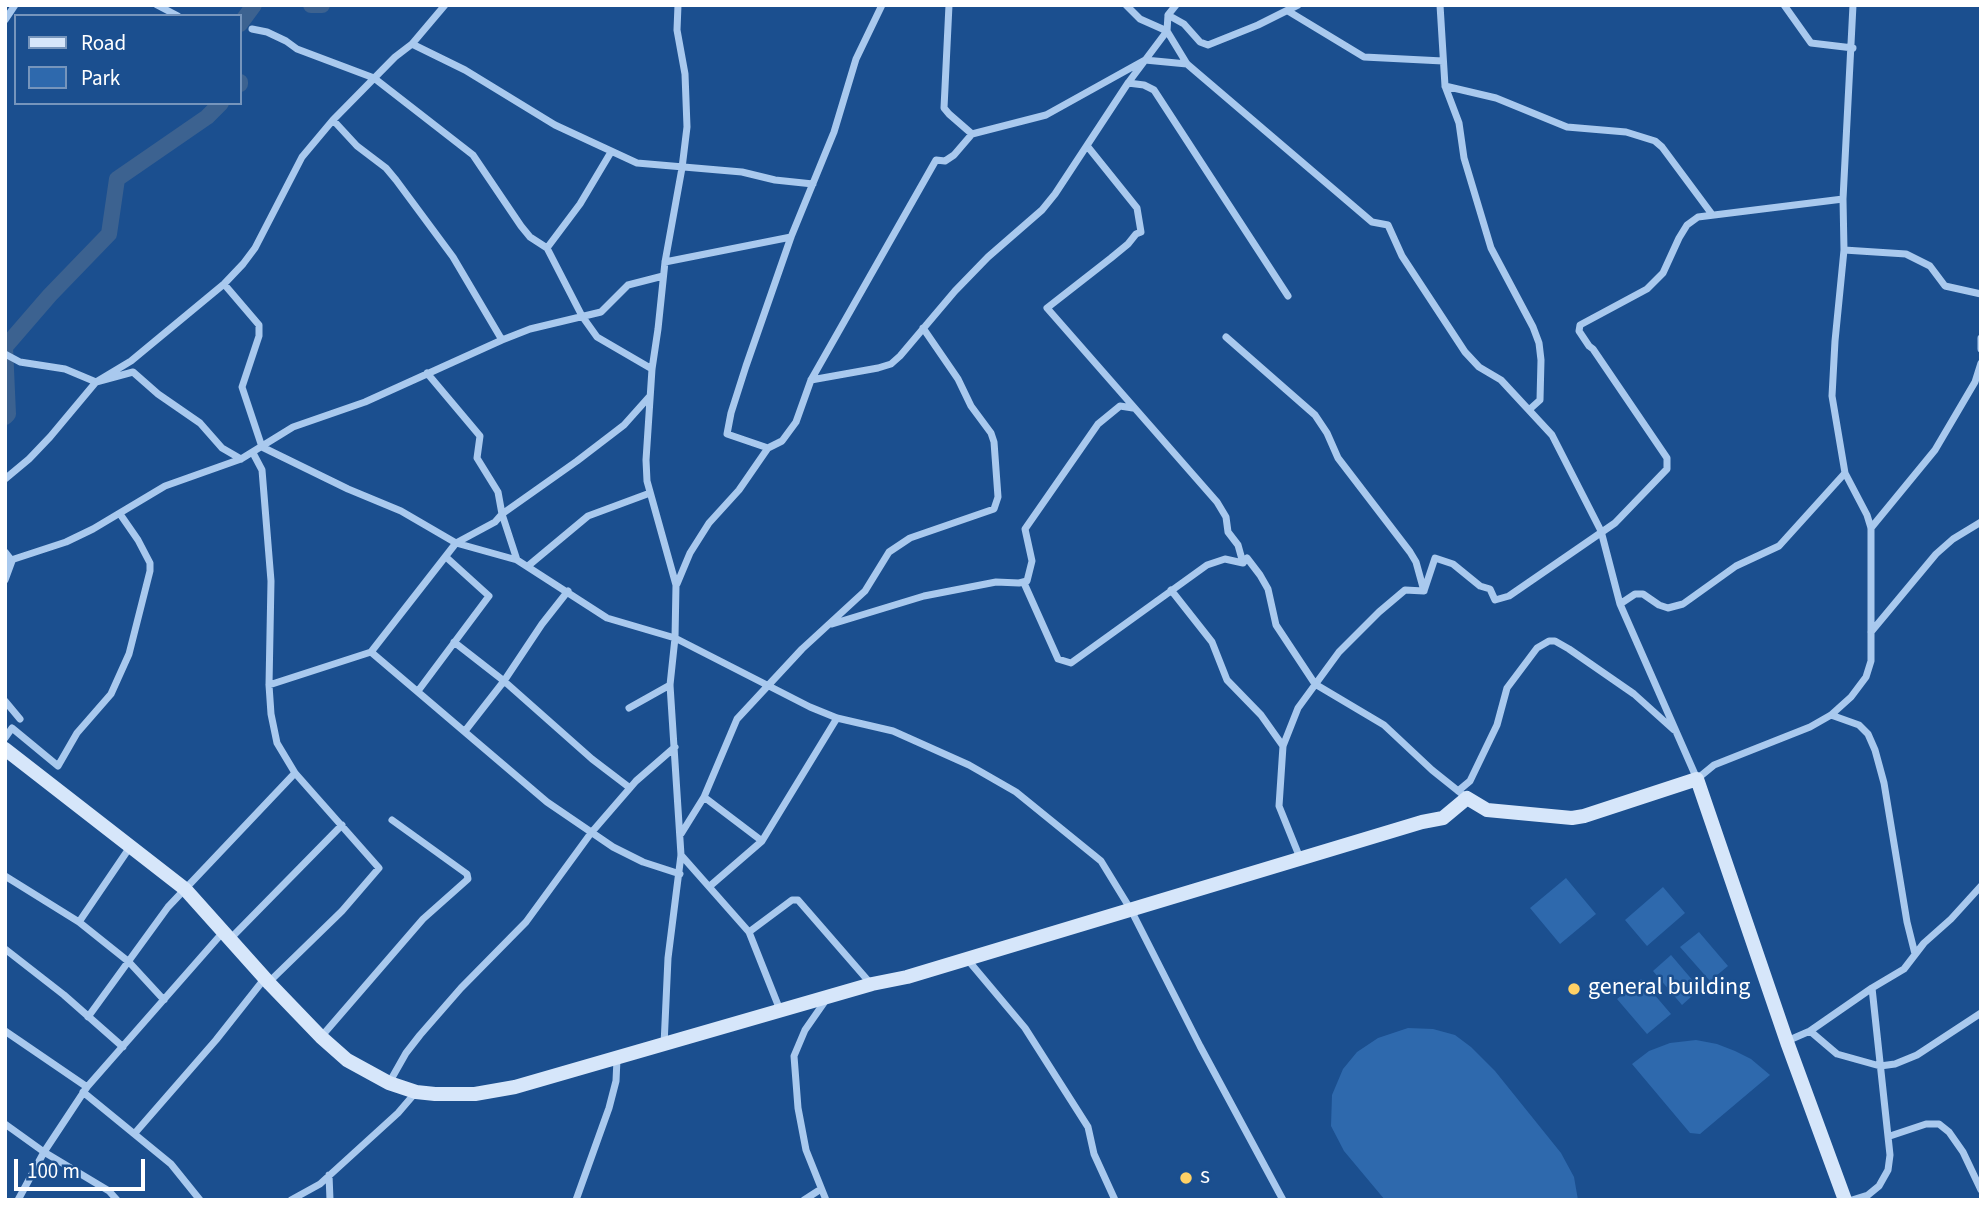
<!DOCTYPE html>
<html>
<head>
<meta charset="utf-8">
<style>
	body { margin:0 }
	#map { position:relative; width:1986px; height:1205px; overflow:hidden; background:#1b4f8f; font-family:"Source Sans 3",sans-serif }
	canvas { display:block }
	.frame { position:absolute; inset:0; border:7px solid #fff; pointer-events:none }
	.legend { position:absolute; left:14px; top:14px; width:228px; height:91px; box-sizing:border-box; background:#1b4f8f; border:2px solid #7695bc; margin:0; padding:9px 12px; list-style:none; font-size:21px; color:#fff }
	.legend li { display:flex; align-items:center; gap:14px; height:35px }
	.legend b { width:35px; border:2px solid #7695bc }
	.scale { position:absolute; left:14px; top:1159px; width:131px; height:32px; box-sizing:border-box; border:4px solid #fff; border-top:0; padding-left:9px; font-size:21px; line-height:24px; white-space:nowrap; color:#fff; -webkit-text-stroke:5px #1b4f8f; paint-order:stroke }
</style>
</head>
<body>
<div id="map">
<canvas width="1986" height="1205"></canvas>
<div class="frame"></div>
<ul class="legend">
<li><b style="height:9px;background:#d6e6fa"></b>Road</li>
<li><b style="height:19px;background:#2e69ad"></b>Park</li>
</ul>
<div class="scale">100 m</div>
</div>
<script>
const c = document.querySelector('canvas').getContext('2d');
c.lineJoin = 'round';
function fill(path, color) {
  c.fillStyle = color;
  c.fill(path, 'evenodd');
}
function toPath(rows) {
  const path = new Path2D();
  for (const r of rows) {
    path.moveTo(r[0], r[1]);
    for (let i = 2; i < r.length; i += 2) path.lineTo(r[i], r[i + 1]);
  }
  return path;
}
function stroke(path, color, width, dash) {
  c.strokeStyle = color;
  c.lineWidth = width;
  c.lineCap = dash ? 'butt' : 'round';
  c.setLineDash(dash || []);
  c.stroke(path);
}
function write(font, color, halo, rows, align = 'center') {
  c.font = font + ' "Source Sans 3",sans-serif';
  c.lineWidth = 5;
  c.setLineDash([]);
  c.textBaseline = 'middle';
  c.strokeStyle = halo;
  c.fillStyle = color;
  for (const [text, x, y, turn = 0] of rows) {
    c.save();
    c.translate(x, y);
    c.rotate((+turn || 0) * Math.PI / 180);
    c.textAlign = isNaN(turn) ? turn : align;
    if (halo) c.strokeText(text, 0, 0);
    c.fillText(text, 0, 0);
    c.restore();
  }
}
fill(toPath([
	[1566,878,1596,914,1560,944,1530,908],
	[1663,887,1685,913,1647,946,1625,920],
	[1699,932,1728,966,1710,981,1680,947],
	[1671,955,1700,989,1682,1005,1653,971],
	[1641,979,1671,1014,1647,1034,1617,999],
	[1408,1028,1433,1029,1455,1035,1471,1047,1495,1071,1561,1153,1574,1177,1578,1200,1385,1200,1344,1151,1331,1126,1332,1095,1343,1069,1357,1052,1378,1038],
	[1696,1040,1717,1044,1735,1051,1751,1059,1770,1075,1700,1134,1690,1133,1632,1064,1649,1051,1670,1043]
]), '#2e69ad');
stroke(toPath([
	[311,5,322,5],
	[240,24,254,5],
	[240,82,240,84],
	[5,417,8,414,5,347,50,295,109,234,117,179,207,117,221,103]
]), '#3c6290', 16);
stroke(toPath([
	[157,5,178,16],
	[949,5,944,108,949,114,972,134],
	[1126,5,1140,19,1167,31,1187,64,1372,222,1388,225,1402,256,1465,352,1479,367,1501,380,1552,435,1601,531,1620,604,1697,779,1714,765,1810,727,1831,715,1851,697,1866,677,1871,661,1871,528,1867,515,1845,473,1832,396,1835,341,1844,250,1843,199,1853,5],
	[1440,5,1445,86,1459,123,1464,158,1491,248,1533,327,1539,343,1541,360,1540,400,1530,409],
	[1784,5,1811,43,1853,48],
	[1288,11,1364,57,1443,61],
	[1168,15,1184,24,1200,42,1208,45,1258,25,1298,5],
	[5,20,15,5],
	[252,29,267,32,286,41,297,49,374,78,473,155,521,226,530,237,547,248,582,316,597,337,652,369],
	[412,44,465,70,555,125,637,163,742,172,775,180,813,184],
	[1128,83,1144,85,1154,90,1288,296],
	[1445,86,1496,98,1567,127,1626,132,1655,141,1662,147,1711,213],
	[333,120,357,146,386,168,396,180,453,257,502,340],
	[1088,147,1137,208,1141,232,1136,234,1128,244,1111,258,1047,308,1217,502,1226,517,1228,532,1238,545,1243,563,1247,558,1260,575,1268,589,1276,625,1315,684,1384,725,1432,770,1467,798],
	[547,248,580,204,611,152],
	[1844,250,1906,254,1930,266,1945,286,1981,294],
	[665,262,791,237],
	[224,284,259,325,259,336,242,387,262,447,348,489,401,511,456,543,517,560,607,618,675,638,810,707,837,718,893,731,969,765,1016,792,1101,861,1131,910,1200,1046,1283,1200],
	[1226,337,1315,415,1327,433,1338,458,1410,552,1416,562,1424,591],
	[1981,338,1981,349],
	[5,354,20,362,65,369,96,382,133,372,158,394,200,423,222,448,241,459],
	[427,373,480,436,477,458,498,492,502,514,517,560],
	[811,380,878,368,891,364,900,356,955,291,988,257,1042,210,1055,194,1128,83,1167,31,1168,15,1176,5],
	[768,448,727,434,731,413,746,366,791,237,834,132,856,59,882,5],
	[5,479,29,459,50,437,96,382,131,361,224,284,243,264,255,248,302,157,333,120,395,57,412,44,445,5],
	[1871,528,1935,450,1975,382,1981,363],
	[5,552,12,561,5,580],
	[5,562,66,542,93,529,165,486,241,459,293,427,365,402,502,340,530,329,601,312,628,285,663,276],
	[528,566,588,516,650,493],
	[1024,583,1058,659,1071,663,1207,565,1225,559,1243,563],
	[677,584,690,553,709,523,739,490,768,448,782,441,796,422,811,380,936,160,945,161,954,155,972,134,1046,115,1145,60,1187,64],
	[1171,590,1212,642,1227,680,1261,715,1283,746],
	[1620,604,1635,594,1643,594,1659,605,1668,608,1683,604,1736,566,1779,546,1845,473],
	[832,624,924,596,996,582,1019,583,1027,581,1032,561,1025,529,1098,424,1120,406,1133,408],
	[1871,632,1936,554,1953,539,1981,522],
	[454,642,504,681,592,759,630,788],
	[371,652,547,802,613,847,643,862,680,874],
	[269,685,371,652,456,543,495,522,502,514,577,461,624,425,649,397],
	[418,691,489,596,446,557],
	[5,701,20,719],
	[629,708,670,685],
	[1831,715,1859,725,1868,734,1875,750,1884,783,1907,922,1915,954],
	[465,731,504,681,542,624,568,591],
	[5,738,12,728,58,766,77,733,111,694,129,654,150,571,150,563,138,540,120,514],
	[1458,791,1470,781,1497,725,1507,688,1537,648,1549,641,1555,641,1569,649,1634,694,1674,730],
	[704,797,762,841],
	[681,834,704,797,737,719,802,649,865,591,889,552,910,538,994,509,998,497,994,442,991,433,971,406,958,379,923,328],
	[681,855,749,932,780,1010],
	[1300,858,1279,806,1283,746,1298,708,1339,652,1379,612,1405,590,1424,591,1435,558,1453,564,1480,586,1490,589,1495,600,1509,596,1615,523,1667,469,1667,458,1593,349,1589,346,1579,331,1580,325,1647,289,1663,273,1679,238,1687,225,1698,217,1843,199],
	[5,876,79,922,129,962,164,1000],
	[710,886,762,841,837,718],
	[79,922,130,847],
	[749,932,792,900,798,900,871,984],
	[231,938,342,825],
	[5,949,64,995,123,1047],
	[967,959,1025,1028,1088,1127,1094,1154,1115,1200],
	[269,982,342,911,379,868,295,773],
	[88,1017,168,907,295,773,277,743,271,714,269,685,271,581,262,470,253,453],
	[5,1031,87,1087],
	[1810,1031,1837,1054,1880,1066,1895,1064,1917,1055,1981,1013],
	[321,1037,423,919,468,879,467,874,392,820],
	[1787,1041,1810,1031,1872,988,1904,969,1924,943,1951,919,1981,886],
	[664,1045,668,958,681,855,670,685,675,638,676,585,647,481,646,460,652,369,658,329,665,262,682,168,687,127,685,74,677,30,678,5],
	[389,1083,406,1053,420,1035,461,988,526,922,591,833,636,781,675,747],
	[83,1092,171,1164,200,1200],
	[5,1124,44,1152,109,1191,117,1200],
	[135,1133,216,1040,265,978],
	[1890,1136,1926,1124,1939,1124,1949,1132,1963,1152,1981,1190],
	[329,1175,330,1200],
	[18,1200,44,1152,87,1087,224,931],
	[291,1200,320,1184,398,1113,416,1092],
	[576,1200,609,1108,616,1081,617,1059],
	[804,1200,821,1189],
	[826,1200,806,1150,798,1108,794,1056,805,1030,828,997],
	[1852,1200,1868,1195,1879,1186,1888,1170,1890,1155,1872,988]
]), '#a9c9ee', 7);
stroke(toPath([
	[5,749,185,889,270,984,321,1037,347,1060,389,1083,416,1092,435,1094,475,1094,515,1087,872,984,907,977,1422,822,1443,818,1467,798,1487,810,1572,818,1584,816,1697,779,1787,1042,1845,1200]
]), '#d6e6fa', 14);
for (const [x, y, r, color] of [
	[1574,989,7,"#ffd166"],
	[1186,1178,7,"#ffd166"]
]) {
  const dot = new Path2D();
  dot.arc(x, y, r, 0, 2 * Math.PI);
  c.fillStyle = color;
  c.fill(dot);
  stroke(dot, '#1b4f8f', 2.5);
}
write('24px', '#fff', '#1b4f8f', [
	["general building",1588,989],
	["s",1200,1178]
], 'left');
</script>
</body>
</html>
